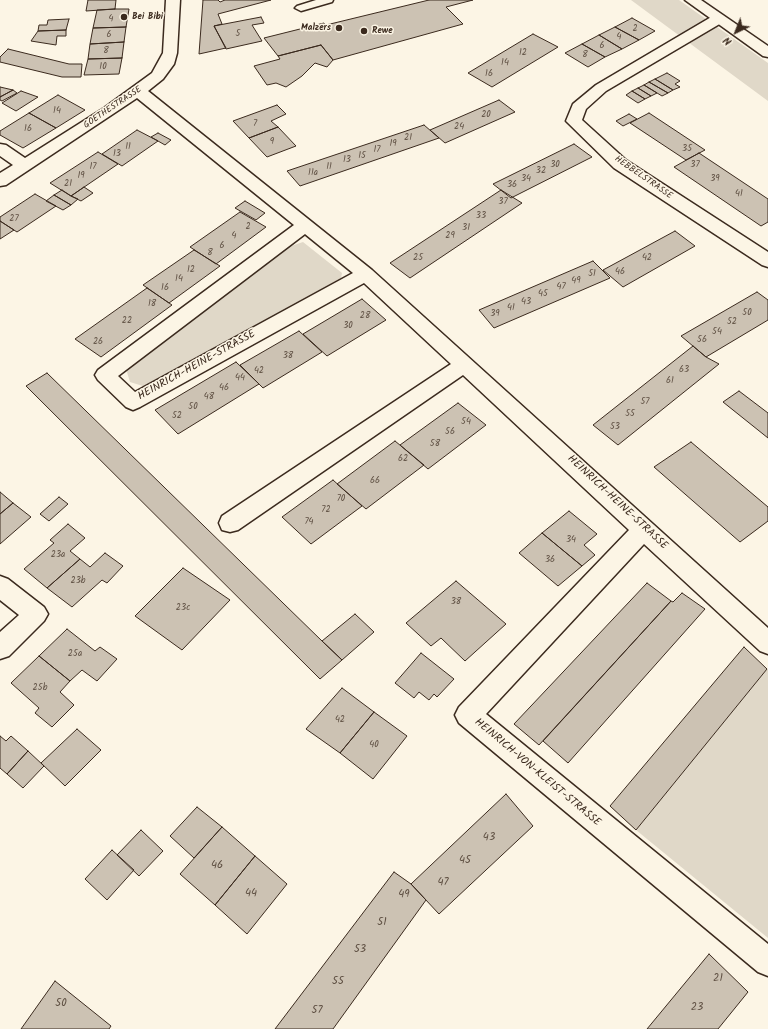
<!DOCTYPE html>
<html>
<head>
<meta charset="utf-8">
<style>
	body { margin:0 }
	#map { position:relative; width:768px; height:1029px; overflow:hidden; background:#fcf5e5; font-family:Kalam,sans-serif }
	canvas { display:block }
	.north { position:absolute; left:716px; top:12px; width:40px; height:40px; -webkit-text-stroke:3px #fcf5e5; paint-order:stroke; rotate:223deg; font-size:11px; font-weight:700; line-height:16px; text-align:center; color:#3b2a1e }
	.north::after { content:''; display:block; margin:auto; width:14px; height:18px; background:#3b2a1e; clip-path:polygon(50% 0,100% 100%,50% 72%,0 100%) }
</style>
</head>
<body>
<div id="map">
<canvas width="768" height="1029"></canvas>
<div class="north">N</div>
</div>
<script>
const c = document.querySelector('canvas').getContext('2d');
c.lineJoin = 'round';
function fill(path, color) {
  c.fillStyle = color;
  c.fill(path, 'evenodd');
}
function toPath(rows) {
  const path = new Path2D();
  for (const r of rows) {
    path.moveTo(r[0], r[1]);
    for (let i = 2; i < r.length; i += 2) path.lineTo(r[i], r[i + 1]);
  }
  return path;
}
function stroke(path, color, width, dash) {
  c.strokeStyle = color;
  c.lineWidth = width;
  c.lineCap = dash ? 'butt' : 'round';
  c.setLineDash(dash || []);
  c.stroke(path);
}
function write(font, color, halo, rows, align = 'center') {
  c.font = font + ' Kalam,sans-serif';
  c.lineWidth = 3;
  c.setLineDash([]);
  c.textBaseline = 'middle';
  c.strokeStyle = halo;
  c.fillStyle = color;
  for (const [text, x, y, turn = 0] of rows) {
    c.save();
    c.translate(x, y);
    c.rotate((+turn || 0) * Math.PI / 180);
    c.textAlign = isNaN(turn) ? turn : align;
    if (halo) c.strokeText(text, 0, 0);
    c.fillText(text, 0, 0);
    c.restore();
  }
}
fill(toPath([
	[631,0,679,0,768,63,768,101],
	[303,242,342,273,341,278,155,385,146,387,130,382,126,369,288,247],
	[767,669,768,670,768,938,636,830]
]), '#e0d8c8');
const building = toPath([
	[88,0,116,0,115,9,86,11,88,0],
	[203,0,218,0,220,2,225,0,271,0,218,14,222,24,214,26,226,48,199,54,203,0],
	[429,0,473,0,446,7,463,24,333,60,321,45,278,56,264,38,324,23,326,25,429,0],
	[115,9,129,9,126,27,93,28,97,10,115,9],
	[261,17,264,23,252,25,262,41,226,49,214,26,261,17],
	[632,18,655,31,639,40,615,27,632,18],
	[69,19,66,30,38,31,39,25,47,25,48,20,69,19],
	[126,27,124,42,90,44,93,28,126,27],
	[615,27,639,40,622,49,599,35,615,27],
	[66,30,66,36,57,36,56,45,31,41,38,31,66,30],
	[533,34,558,47,492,87,468,73,533,34],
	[599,35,622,49,605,57,582,44,599,35],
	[124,42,122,58,88,59,90,44,124,42],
	[582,44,605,57,588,67,565,53,582,44],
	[321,45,333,60,327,67,315,63,302,76,286,87,276,83,267,85,254,66,280,59,278,56,321,45],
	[8,49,69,64,82,64,81,77,62,77,0,62,0,57,8,49],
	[122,58,119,74,84,75,88,59,122,58],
	[667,73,680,81,675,84,680,87,673,90,655,79,667,73],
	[655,79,673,90,668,93,649,82,655,79],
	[649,82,668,93,662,96,644,85,649,82],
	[644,85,657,93,651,96,638,88,644,85],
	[0,87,13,90,0,97,0,87],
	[638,88,651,96,645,99,632,91,638,88],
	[13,90,17,93,2,101,0,100,0,97,13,90],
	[21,91,38,97,16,111,2,103,21,91],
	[632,91,645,99,638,103,626,95,632,91],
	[58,95,85,110,56,128,29,113,58,95],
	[499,100,515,112,445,143,430,130,499,100],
	[277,105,286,114,271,121,278,127,249,138,233,121,277,105],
	[29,113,56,128,23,148,0,135,0,131,29,113],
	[649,113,705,150,686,160,630,123,649,113],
	[629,114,637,119,623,126,616,121,629,114],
	[424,125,439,138,300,186,287,171,424,125],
	[278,127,296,146,267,157,249,138,278,127],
	[137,130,158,141,122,166,102,154,137,130],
	[158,133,171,140,165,145,151,137,158,133],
	[574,144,592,157,511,198,493,184,574,144],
	[98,152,118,164,71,196,50,183,98,152],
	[699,153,768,199,768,222,761,226,674,167,699,153],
	[84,187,93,193,81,201,71,196,84,187],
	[62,190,71,196,78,199,71,205,54,195,62,190],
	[501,190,522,203,410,278,390,263,501,190],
	[35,194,56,206,17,232,0,221,0,217,35,194],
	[54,195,71,205,63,210,46,201,54,195],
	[245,201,265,213,256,220,235,208,245,201],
	[240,212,266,227,216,264,190,247,240,212],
	[0,221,14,230,0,239,0,221],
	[675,231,695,246,623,287,603,270,675,231],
	[194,250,220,266,169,303,143,285,194,250],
	[593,261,610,278,494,328,479,310,593,261],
	[147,288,172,305,101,357,75,339,147,288],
	[757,292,768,300,768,320,706,357,681,336,757,292],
	[362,299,386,320,327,356,303,334,362,299],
	[299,331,322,352,263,388,240,365,299,331],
	[693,346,706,357,719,364,618,445,593,425,693,346],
	[236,362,259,384,178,434,155,410,236,362],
	[47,373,322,641,342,660,320,679,26,386,47,373],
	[739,391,768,413,768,438,723,402,739,391],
	[458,403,486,425,428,469,400,445,458,403],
	[395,441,424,465,366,509,337,484,395,441],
	[691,442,768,507,768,521,740,542,654,467,691,442],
	[333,480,362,506,311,544,282,517,333,480],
	[0,492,13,503,0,514,0,492],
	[59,497,68,504,49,521,40,514,59,497],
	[13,503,31,517,0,544,0,514,13,503],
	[569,511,597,534,584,545,595,555,582,566,542,533,569,511],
	[68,524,85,538,70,551,80,559,47,588,24,569,54,543,50,540,68,524],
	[542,533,582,566,558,586,519,553,542,533],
	[105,553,123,566,107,583,102,580,72,607,47,588,80,559,90,567,105,553],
	[183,568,230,600,182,650,135,616,183,568],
	[456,581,506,624,465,661,441,638,431,646,406,623,456,581],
	[647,583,671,601,539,745,514,724,647,583],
	[682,593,705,609,568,763,543,741,671,601,673,602,682,593],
	[355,614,374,632,342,660,322,641,355,614],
	[67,629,95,651,100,647,117,659,97,681,82,670,70,681,39,656,67,629],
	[744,647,767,669,636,830,610,806,744,647],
	[421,653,454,679,437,697,434,694,429,700,419,692,414,698,395,683,421,653],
	[39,656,70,681,60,692,74,705,52,727,35,713,39,708,11,683,39,656],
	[342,688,374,712,340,753,306,729,342,688],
	[374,712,407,736,373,779,340,753,374,712],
	[77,729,101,750,65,786,41,763,77,729],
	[0,736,6,741,11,736,28,751,7,774,0,768,0,736],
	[28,751,44,766,23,788,7,774,28,751],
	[506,794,533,826,439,914,411,884,506,794],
	[197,807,222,827,194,858,170,836,197,807],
	[222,827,255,856,215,905,180,874,222,827],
	[141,830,163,851,139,876,117,855,141,830],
	[112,850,134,870,107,900,85,879,112,850],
	[255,856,287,884,247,934,215,905,255,856],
	[394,872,411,884,426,900,333,1029,275,1029,394,872],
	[709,954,748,992,718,1029,647,1029,709,954],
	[55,981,111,1026,109,1029,21,1029,55,981]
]);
fill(building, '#ccc2b3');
stroke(building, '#3b2a1e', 1);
const service = toPath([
	[316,0,333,0,332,2,301,11,295,8,297,6,316,0]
]);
const minor = toPath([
	[166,0,180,0,177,53,174,64,163,79,148,91,372,270,768,628,768,654,760,651,644,544,486,714,768,944,768,976,758,972,459,723,455,715,459,707,629,530,463,375,238,530,230,532,222,530,219,523,222,516,451,364,364,283,140,407,133,410,126,407,98,380,95,375,98,370,294,225,137,98,6,185,0,186,0,173,13,165,0,156,0,144,6,145,25,158,104,108,152,73,163,53,166,0],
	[305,234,353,273,135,392,118,376,305,234],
	[718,15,723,16,725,19,723,22,606,91,586,109,582,120,626,160,768,252,768,267,762,265,614,168,566,121,573,104,596,85,713,16,718,15],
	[0,576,8,579,44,607,48,614,44,621,9,656,0,659,0,632,19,615,0,600,0,576]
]);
const secondary = toPath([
	[685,0,701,0,768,46,768,57,763,56,685,0]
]);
stroke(service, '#3b2a1e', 3);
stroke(minor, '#3b2a1e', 3);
stroke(secondary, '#3b2a1e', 3);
fill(service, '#fcf5e5');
fill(minor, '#fcf5e5');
fill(secondary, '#fcf5e5');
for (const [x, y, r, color] of [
	[124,17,4,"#3b2a1e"],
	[339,28,4,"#3b2a1e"],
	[364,31,4,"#3b2a1e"]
]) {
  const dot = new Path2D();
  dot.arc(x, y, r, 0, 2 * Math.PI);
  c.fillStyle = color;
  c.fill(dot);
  stroke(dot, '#fcf5e5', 1.5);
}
write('bold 9px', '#3b2a1e', '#fcf5e5', [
	["Bei Bibi",132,17],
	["Malzers",331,28,"right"],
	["Rewe",372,31]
], 'left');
write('9px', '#5f5043', null, [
	["4",111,19],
	["2",635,29],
	["5",238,34],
	["6",109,35],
	["4",619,37],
	["6",602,46],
	["8",106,51],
	["12",523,53],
	["8",585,55],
	["14",505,63],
	["10",103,67],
	["16",489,74],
	["14",57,111],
	["20",486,115],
	["7",255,124],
	["24",459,127],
	["16",28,129],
	["21",408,138],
	["9",272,142],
	["19",393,144],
	["11",128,147],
	["35",687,149],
	["17",377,150],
	["13",117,154],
	["15",362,156],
	["13",347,160],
	["30",555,165],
	["37",695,165],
	["17",93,167],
	["11",329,167],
	["32",541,171],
	["11a",313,173],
	["19",81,176],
	["34",526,179],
	["39",715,179],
	["21",68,184],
	["36",512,185],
	["41",739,194],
	["37",503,202],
	["33",481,216],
	["27",14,219],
	["2",248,227],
	["31",466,228],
	["4",234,236],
	["29",450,236],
	["6",222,246],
	["8",210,253],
	["25",418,258],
	["42",647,258],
	["12",191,270],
	["46",620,272],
	["51",592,274],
	["14",179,279],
	["49",576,281],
	["47",561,287],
	["16",165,288],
	["45",543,294],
	["43",526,302],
	["18",152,304],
	["41",511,308],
	["50",747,313],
	["39",495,314],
	["28",365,316],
	["22",127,321],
	["52",732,322],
	["30",348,326],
	["54",717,332],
	["56",702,340],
	["26",98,342],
	["38",288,356],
	["63",684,370],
	["42",259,371],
	["44",240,378],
	["61",670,381],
	["46",224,388],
	["48",209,397],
	["57",645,402],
	["50",193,407],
	["55",630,414],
	["52",177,416],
	["54",466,422],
	["53",615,427],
	["56",450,432],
	["58",435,444],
	["62",403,459],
	["66",375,481],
	["70",341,499],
	["72",326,510],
	["74",309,522],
	["34",571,540],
	["23a",58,555],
	["36",550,560],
	["23b",78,581],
	["38",456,602],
	["23c",183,608],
	["25a",75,654],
	["25b",40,688],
	["42",340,720],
	["40",374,745]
]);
write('9px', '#3b2a1e', '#fcf5e5', [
	["GOETHESTRASSE",113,108,-34],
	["HEBBELSTRASSE",643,178,35]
]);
write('11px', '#3b2a1e', '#fcf5e5', [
	["HEINRICH-HEINE-STRASSE",197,366,-29],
	["HEINRICH-HEINE-STRASSE",617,503,43],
	["HEINRICH-VON-KLEIST-STRASSE",537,773,40]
]);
write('11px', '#5f5043', null, [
	["43",489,838],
	["45",465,861],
	["46",217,866],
	["47",443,883],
	["44",251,894],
	["49",404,895],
	["51",382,923],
	["53",360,950],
	["21",718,979],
	["55",338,982],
	["50",61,1004],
	["23",697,1008],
	["57",317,1011]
]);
</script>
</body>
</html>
